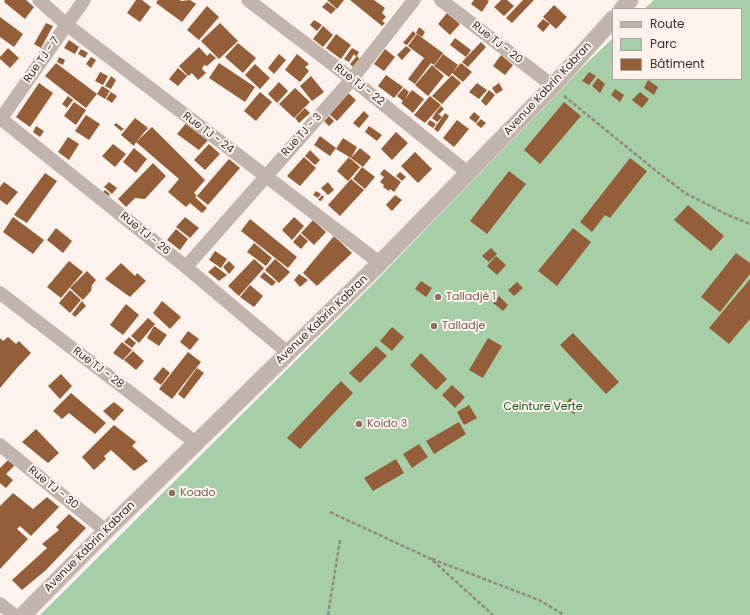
<!DOCTYPE html>
<html>
<head>
<meta charset="utf-8">
<style>
	body { margin:0 }
	#map { position:relative; width:750px; height:615px; overflow:hidden; background:#fef2ec; font-family:Poppins,sans-serif }
	canvas { display:block }
	.legend { position:absolute; left:612px; top:8px; width:130px; height:72px; box-sizing:border-box; background:#fef2ec; border:1px solid #b0a49e; margin:0; padding:5px 7px; list-style:none; font-size:12px; color:#3a302a }
	.legend li { display:flex; align-items:center; gap:8px; height:20px }
	.legend b { width:20px; border:1px solid #b0a49e }
</style>
</head>
<body>
<div id="map">
<canvas width="750" height="615"></canvas>
<ul class="legend">
<li><b style="height:5px;background:#c0b4ad"></b>Route</li>
<li><b style="height:11px;background:#a6cfa7"></b>Parc</li>
<li><b style="height:11px;background:#945f38"></b>Bâtiment</li>
</ul>
</div>
<script>
const c = document.querySelector('canvas').getContext('2d');
c.lineJoin = 'round';
function fill(path, color) {
  c.fillStyle = color;
  c.fill(path, 'evenodd');
}
function toPath(rows) {
  const path = new Path2D();
  for (const r of rows) {
    path.moveTo(r[0], r[1]);
    for (let i = 2; i < r.length; i += 2) path.lineTo(r[i], r[i + 1]);
  }
  return path;
}
function stroke(path, color, width, dash) {
  c.strokeStyle = color;
  c.lineWidth = width;
  c.lineCap = dash ? 'butt' : 'round';
  c.setLineDash(dash || []);
  c.stroke(path);
}
function write(font, color, halo, rows, align = 'center') {
  c.font = font + ' Poppins,sans-serif';
  c.lineWidth = 4;
  c.setLineDash([]);
  c.textBaseline = 'middle';
  c.strokeStyle = halo;
  c.fillStyle = color;
  for (const [text, x, y, turn = 0] of rows) {
    c.save();
    c.translate(x, y);
    c.rotate((+turn || 0) * Math.PI / 180);
    c.textAlign = isNaN(turn) ? turn : align;
    if (halo) c.strokeText(text, 0, 0);
    c.fillText(text, 0, 0);
    c.restore();
  }
}
fill(toPath([
	[654,0,750,0,750,615,40,615,376,281,568,81,613,38,613,79,741,79,741,9,644,9]
]), '#a6cfa7');
fill(toPath([
	[5,0,26,0,34,7,25,19,4,2],
	[136,0,142,0,151,7,140,22,127,13],
	[158,0,180,0,181,1,190,0,196,4,182,22,156,3],
	[327,0,344,0,337,9],
	[350,0,374,0,385,8,382,13,386,17,382,21,385,23,382,26],
	[474,0,487,0,489,1,482,12,471,4],
	[501,0,507,0,514,6,504,16,494,7],
	[523,0,534,0,512,23,506,18],
	[327,2,336,9,331,14,322,7],
	[554,5,567,17,556,29,543,17],
	[207,6,219,17,199,40,187,30],
	[447,13,460,24,450,35,438,24],
	[0,17,23,34,14,47,0,37],
	[543,19,550,24,543,32,537,26],
	[314,20,322,25,317,31,310,25],
	[46,23,53,26,41,48,34,44],
	[220,23,238,41,219,59,201,41],
	[323,26,333,35,323,47,313,39],
	[419,27,425,32,422,37,416,33],
	[413,31,416,34,407,45,403,43],
	[336,34,351,45,341,59,326,48],
	[417,34,443,53,434,65,431,63,415,84,408,79,424,58,408,46],
	[455,38,471,50,466,57,450,45],
	[69,40,79,47,75,54,64,48],
	[481,42,486,47,468,67,462,62],
	[238,43,256,58,243,73,225,57],
	[406,46,411,50,402,60,397,55],
	[199,47,207,56,210,53,216,58,207,66,204,65,202,69,206,73,198,80,192,73,188,76,179,66],
	[8,48,19,58,10,68,0,59,0,57],
	[352,48,359,52,356,57,354,54,349,62,344,59],
	[81,49,88,53,85,58,78,54],
	[385,49,395,57,384,71,374,64],
	[279,54,286,60,274,74,268,68],
	[297,54,309,64,305,67,309,71,300,82,285,70],
	[443,54,458,65,449,77,434,66],
	[501,55,513,65,505,75,493,66],
	[357,56,360,59,353,67,350,64],
	[59,57,65,60,63,65,57,62],
	[91,57,96,60,91,68,86,64],
	[56,63,97,94,86,108,45,76],
	[219,63,255,87,245,102,209,78],
	[461,63,472,72,463,82,452,73],
	[255,64,270,78,260,89,245,75],
	[432,65,444,76,428,96,415,85],
	[178,68,187,76,178,86,169,79],
	[100,72,108,76,103,85,95,81],
	[589,72,596,76,589,85,582,81],
	[386,75,403,87,394,98,378,86],
	[452,75,461,83,442,104,432,96],
	[111,76,116,80,111,89,105,86],
	[311,76,324,92,312,101,300,86],
	[598,78,605,84,600,93,592,86],
	[648,80,658,87,654,95,644,88],
	[279,82,288,91,277,103,268,94],
	[39,83,53,93,30,127,16,117],
	[477,83,487,90,479,99,469,92],
	[499,83,503,90,496,94,492,88],
	[102,86,110,91,105,99,97,94],
	[295,88,310,102,294,118,279,104],
	[404,88,409,92,405,99,412,90,424,99,413,113,401,103,403,101,397,96],
	[615,89,624,95,620,102,611,95],
	[489,90,495,95,486,106,481,101],
	[111,92,117,96,112,103,106,99],
	[260,92,272,102,256,121,244,111],
	[347,92,356,100,337,121,328,113],
	[640,92,649,99,642,108,632,100],
	[68,96,73,100,67,108,62,104],
	[430,96,441,105,425,123,414,115],
	[74,102,86,110,76,125,64,116],
	[564,102,581,116,540,164,524,150],
	[441,106,444,109,439,114,436,112],
	[305,108,310,113,299,123,295,118],
	[364,111,369,116,359,128,353,123],
	[436,112,442,117,437,122,432,118],
	[474,112,480,117,476,123,469,118],
	[445,113,449,116,438,132,434,129],
	[86,115,100,124,89,140,75,131],
	[329,116,334,121,329,126,324,121],
	[135,118,148,128,136,142,152,127,205,180,194,193,197,196,195,197,207,208,202,213,190,203,186,207,168,192,179,179,136,142,134,146,121,135],
	[481,119,486,123,481,128,476,124],
	[430,120,436,124,433,128,427,124],
	[457,120,469,129,454,147,443,138],
	[187,122,209,139,199,150,177,134],
	[116,123,124,129,121,131,114,125],
	[36,126,44,131,40,137,33,132],
	[369,126,382,135,377,141,365,132],
	[396,132,408,143,392,160,381,149],
	[320,136,336,148,330,156,314,145],
	[68,137,79,144,69,160,58,152],
	[343,138,357,147,351,158,336,149],
	[113,144,126,154,115,167,102,156],
	[209,144,220,154,205,170,194,160],
	[134,148,147,159,136,173,123,162],
	[360,148,371,157,363,167,351,158],
	[310,150,320,160,315,165,305,156],
	[415,152,432,169,418,183,401,166],
	[304,157,316,168,300,186,287,176],
	[349,157,350,159,351,159,360,167,348,181,337,171],
	[630,158,647,171,610,218,605,215,592,232,580,222],
	[229,159,240,168,208,205,197,196],
	[153,163,166,176,145,199,135,198,126,207,118,199],
	[362,167,375,177,365,189,353,179],
	[384,169,401,182,394,192,390,189,389,191,383,187,384,185,380,182,384,177,380,174],
	[509,171,526,184,487,234,470,221],
	[400,172,406,177,402,181,396,176],
	[45,173,57,181,27,223,14,215],
	[351,179,364,190,340,216,328,205],
	[4,182,18,192,7,205,0,200,0,187],
	[109,182,117,188,112,194,104,187],
	[328,182,334,190,328,195,321,188],
	[105,190,110,194,107,198,102,193],
	[316,191,321,194,318,198,313,195],
	[322,195,324,197,321,201,318,200],
	[395,195,402,200,392,211,386,205],
	[688,205,724,236,711,251,674,220],
	[13,217,44,240,33,254,3,232],
	[185,217,199,228,190,238,176,227],
	[294,217,304,226,292,240,282,230],
	[250,219,297,257,288,268,241,231],
	[313,220,326,232,314,245,301,233],
	[56,228,72,241,63,253,47,240],
	[573,228,591,242,557,286,538,271],
	[176,229,188,239,180,250,167,240],
	[300,234,308,241,301,249,293,242],
	[334,236,352,253,317,286,303,273],
	[254,243,272,258,266,266,247,252],
	[491,248,497,254,489,262,482,256],
	[215,251,227,259,221,268,209,260],
	[736,253,750,263,750,274,720,312,701,297],
	[496,256,506,265,497,275,487,266],
	[254,259,264,268,239,296,228,286],
	[275,259,290,272,279,283,265,270],
	[69,261,83,272,61,298,47,287],
	[229,261,235,267,229,274,223,267],
	[121,263,135,276,137,273,146,281,130,297,105,279],
	[215,266,227,275,219,281,208,272],
	[87,271,96,280,92,285,91,291,83,300,70,288],
	[264,272,276,282,272,286,260,277],
	[299,274,308,280,300,287,294,280],
	[750,279,750,319,729,344,709,328],
	[421,281,432,288,426,297,415,289],
	[517,282,523,288,514,296,508,290],
	[250,285,263,296,254,307,240,297],
	[70,290,81,300,70,313,59,303],
	[499,296,508,305,503,311,493,303],
	[82,301,86,306,75,317,72,314],
	[162,301,181,317,170,329,153,313],
	[126,304,139,315,123,335,110,325],
	[148,318,155,324,139,343,131,336],
	[154,326,167,335,159,346,147,338],
	[392,327,404,337,392,351,380,341],
	[188,331,199,339,190,350,180,342],
	[573,333,619,382,606,394,560,345],
	[8,337,16,344,19,341,31,353,17,368,0,388,0,338,3,341],
	[129,337,136,343,132,348,124,342],
	[488,338,502,346,483,378,469,370],
	[122,342,132,350,123,360,113,353],
	[376,346,387,356,360,383,349,373],
	[133,351,144,361,136,370,124,360],
	[188,352,201,362,172,399,159,389],
	[421,353,447,379,436,390,410,365],
	[163,367,170,373,161,385,153,379],
	[197,368,204,373,184,399,178,394],
	[61,374,72,386,60,399,48,386],
	[341,381,353,393,300,449,287,438],
	[452,385,465,397,455,408,442,395],
	[71,393,106,423,95,434,69,413,62,419,53,411],
	[570,398,580,405,574,414,564,406],
	[114,402,124,410,114,421,103,411],
	[469,405,477,418,464,425,457,412],
	[459,422,466,434,434,454,426,441],
	[114,425,136,442,132,446,148,461,134,471,111,450,104,456,106,459,94,470,82,457],
	[36,429,59,453,48,463,22,442],
	[419,444,428,457,412,468,403,454],
	[10,458,18,462,6,474,13,480,6,488,0,483,0,468],
	[396,459,404,473,373,491,364,478],
	[13,493,33,509,47,497,59,507,31,536,20,526,17,529,28,539,0,569,0,506],
	[69,514,86,528,46,570,22,590,12,580,47,548,42,544,59,530,56,527]
]), '#945f38');
const minor = toPath([
	[39,0,67,25,380,263],
	[248,0,352,79,468,173],
	[441,0,553,86],
	[0,118,186,267,288,353],
	[0,120,84,0],
	[186,267,352,79,414,0],
	[0,293,196,443],
	[0,445,106,531],
	[0,604,14,615]
]);
const tertiary = toPath([
	[622,9,630,0],
	[23,615,106,531,380,263,553,86,613,19]
]);
stroke(minor, '#dbcfc9', 14);
stroke(tertiary, '#dbcfc9', 18);
stroke(toPath([
	[564,96,655,170,685,193,728,215,750,224],
	[330,512,431,559,493,615],
	[432,559,539,600,564,615],
	[328,615,340,540]
]), '#938882', 2.5, [4, 2]);
stroke(minor, '#c0b4ad', 13);
stroke(tertiary, '#c0b4ad', 16);
for (const [x, y, r, color] of [
	[438,297,4,"#8d6e63"],
	[434,326,4,"#8d6e63"],
	[359,424,4,"#8d6e63"],
	[172,493,4,"#8d6e63"]
]) {
  const dot = new Path2D();
  dot.arc(x, y, r, 0, 2 * Math.PI);
  c.fillStyle = color;
  c.fill(dot);
  stroke(dot, '#fef2ec', 1.5);
}
write('11px', '#3a302a', '#fef2ec', [
	["Rue TJ - 20",497,43,38],
	["Rue TJ - 7",42,60,-55],
	["Rue TJ - 22",359,85,38],
	["Avenue Kabrin Kabran",548,89,-47],
	["Rue TJ - 24",208,133,37],
	["Rue TJ - 3",302,135,-48],
	["Rue TJ - 26",145,234,39],
	["Avenue Kabrin Kabran",322,320,-44],
	["Rue TJ - 28",98,368,37],
	["Rue TJ - 30",53,488,39],
	["Avenue Kabrin Kabran",90,547,-45]
]);
write('11px', '#785e54', '#fef2ec', [
	["Talladjé 1",446,297],
	["Talladje",442,326],
	["Koido 3",367,424],
	["Koado",180,493]
], 'left');
write('11px', '#105b1c', '#fef2ec', [
	["Ceinture Verte",543,407]
]);
</script>
</body>
</html>
